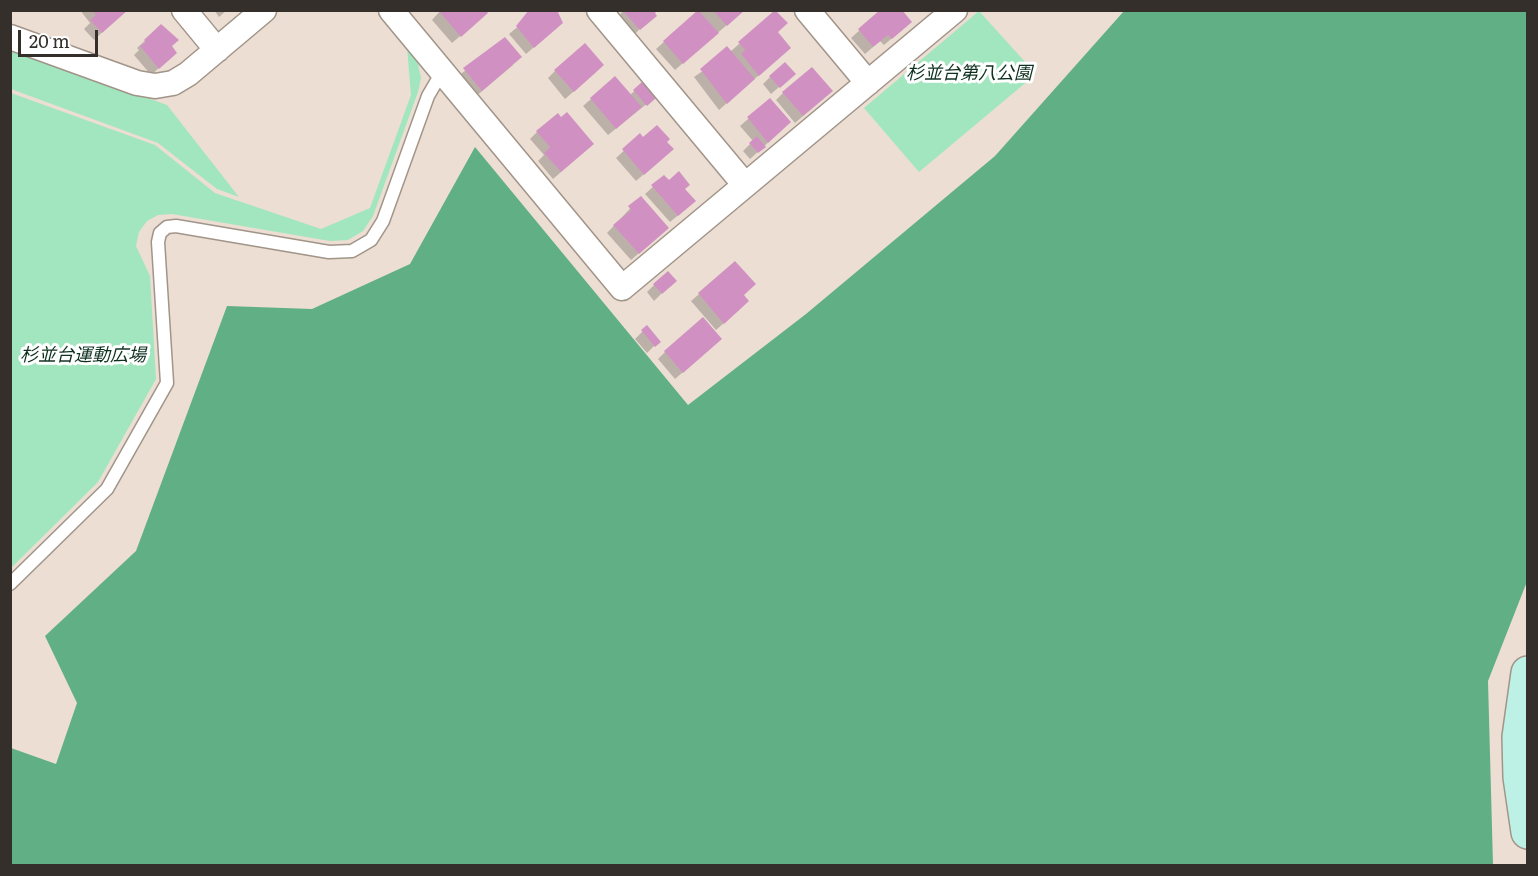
<!DOCTYPE html>
<html>
<head>
<meta charset="utf-8">
<style>
	body { margin:0 }
	#map { position:relative; width:1538px; height:876px; overflow:hidden; background:#ecded2; font-family:Literata,serif }
	canvas { display:block }
	.frame { position:absolute; inset:0; border:12px solid #352f2b; pointer-events:none }
	.scale { position:absolute; left:18px; top:30px; width:80px; height:27px; box-sizing:border-box; border:3px solid #352f2b; border-top:0; padding-left:8px; font-size:18px; line-height:21px; white-space:nowrap; color:#352f2b; -webkit-text-stroke:4px #fff; paint-order:stroke }
</style>
</head>
<body>
<div id="map">
<canvas width="1538" height="876"></canvas>
<div class="frame"></div>
<div class="scale">20 m</div>
</div>
<script>
const c = document.querySelector('canvas').getContext('2d');
c.lineJoin = 'round';
function fill(path, color) {
  c.fillStyle = color;
  c.fill(path, 'evenodd');
}
function toPath(rows) {
  const path = new Path2D();
  for (const r of rows) {
    path.moveTo(r[0], r[1]);
    for (let i = 2; i < r.length; i += 2) path.lineTo(r[i], r[i + 1]);
  }
  return path;
}
function stroke(path, color, width, dash) {
  c.strokeStyle = color;
  c.lineWidth = width;
  c.lineCap = dash ? 'butt' : 'round';
  c.setLineDash(dash || []);
  c.stroke(path);
}
function write(font, color, halo, rows, align = 'center') {
  c.font = font + ' Literata,"Noto Sans JP",serif';
  c.lineWidth = 6;
  c.setLineDash([]);
  c.textBaseline = 'middle';
  c.strokeStyle = halo;
  c.fillStyle = color;
  for (const [text, x, y, turn = 0] of rows) {
    c.save();
    c.translate(x, y);
    c.rotate((+turn || 0) * Math.PI / 180);
    c.textAlign = isNaN(turn) ? turn : align;
    if (halo) c.strokeText(text, 0, 0);
    c.fillText(text, 0, 0);
    c.restore();
  }
}
fill(toPath([
	[979,11,1036,74,919,172,864,108],
	[407,47,418,64,421,78,418,92,373,216,363,231,348,240,330,241,172,214,158,215,147,221,139,232,136,246,150,276,156,379,98,482,11,568,11,93,155,145,215,193,321,229,370,208,411,95],
	[10,48,167,105,239,197,217,189,158,143,11,89]
]), '#a1e6be');
fill(toPath([
	[1124,11,1527,11,1528,579,1488,681,1493,865,11,865,11,748,56,764,77,703,45,636,136,551,227,306,312,309,410,264,475,147,688,405,806,314,995,156]
]), '#61af85');
fill(toPath([
	[80,10,126,10,94,40,84,29,90,23],
	[214,10,227,10,219,17],
	[441,10,479,20,452,43,432,20],
	[624,10,654,14,632,37,616,19],
	[700,10,744,10,675,70,656,49],
	[882,10,903,29,884,45,880,41,865,54,851,38],
	[776,11,786,23,776,33,782,55,719,110,694,77,730,52],
	[521,24,554,30,526,54,509,34],
	[161,26,170,47,168,60,151,75,134,55,139,50,137,48],
	[505,39,513,65,474,98,457,77],
	[555,71,595,73,565,99,548,78],
	[770,77,786,81,771,94,763,84],
	[615,78,630,95,642,84,654,98,608,135,583,106],
	[783,93,824,98,795,123,776,100],
	[770,100,782,130,750,159,743,151,753,141,740,126],
	[537,132,585,151,553,179,538,161,544,155,530,139],
	[640,136,643,139,665,142,665,156,636,181,616,158],
	[664,177,684,189,687,208,670,222,645,194],
	[640,198,660,235,631,260,607,233],
	[735,263,742,295,740,309,716,330,691,301],
	[654,285,667,288,654,301,647,292],
	[647,327,659,341,647,353,635,339],
	[712,347,675,379,658,359,665,352]
]), '#0003');
fill(toPath([
	[92,10,128,10,102,33,90,20,96,15],
	[438,10,486,10,488,13,461,37],
	[529,10,557,10,563,23,534,48,516,26],
	[622,10,658,10,655,13,657,16,640,30],
	[698,10,719,33,683,64,663,41],
	[713,10,745,10,727,26],
	[775,10,788,23,778,32,791,48,759,76,741,54,745,50,738,42],
	[880,10,902,10,912,22,892,39,888,35,873,47,858,29],
	[161,24,179,40,172,46,177,53,159,69,140,46,146,42,144,40],
	[505,37,522,57,482,91,463,68],
	[585,43,604,65,574,92,554,70],
	[727,46,755,79,727,104,700,69],
	[785,62,796,74,780,88,769,76],
	[812,67,833,91,803,116,782,92],
	[615,76,642,107,616,129,590,98],
	[642,82,656,98,647,106,633,90],
	[770,98,791,122,768,143,747,117],
	[567,112,594,144,561,172,544,153,550,147,536,131,558,113,561,117],
	[657,125,670,139,667,142,674,149,644,175,622,149,640,133,643,137],
	[757,136,766,147,758,153,749,143],
	[679,171,690,185,685,189,696,201,678,216,651,185,664,175,669,180],
	[641,196,669,228,639,254,613,225,631,210,628,206],
	[735,261,756,284,744,295,749,301,724,324,698,293],
	[668,271,677,281,662,294,653,284],
	[703,317,722,339,683,373,664,351],
	[647,325,661,342,655,347,641,330]
]), '#d091c2');
const lane = toPath([
	[10,584,107,489,167,383,158,242,160,233,167,227,176,226,329,252,352,251,371,240,383,221,428,96,442,72]
]);
const street = toPath([
	[184,10,217,50],
	[391,10,622,288,955,10],
	[599,10,745,185],
	[807,10,868,83],
	[10,37,137,83,155,86,173,83,188,74,264,10]
]);
const secondary = toPath([
	[1528,673,1519,737,1520,777,1528,832]
]);
stroke(lane, '#a19489', 15);
stroke(street, '#a19489', 27);
stroke(secondary, '#a19489', 36);
stroke(lane, '#fff', 12);
stroke(street, '#fff', 24);
stroke(secondary, '#bdf1e6', 33);
write('italic 18px', '#0e311f', '#fff', [
	["杉並台第八公園",969,74],
	["杉並台運動広場",83,356]
]);
</script>
</body>
</html>
